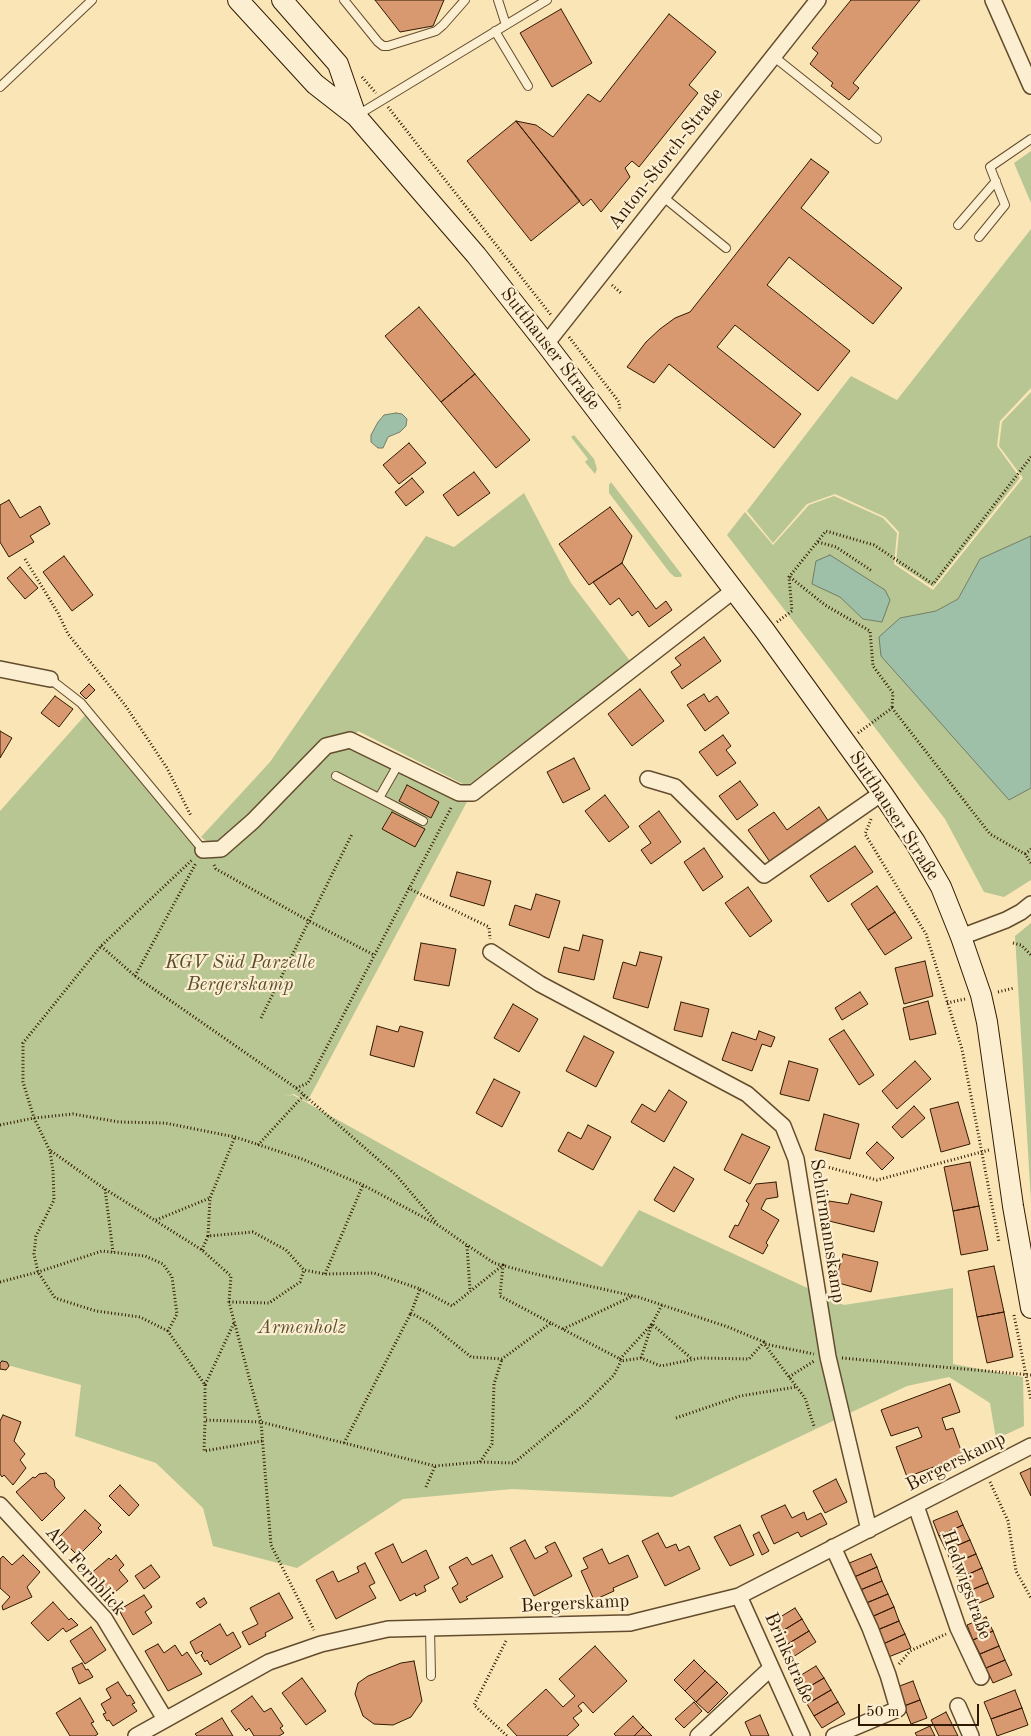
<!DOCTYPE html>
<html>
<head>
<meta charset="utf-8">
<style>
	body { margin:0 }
	#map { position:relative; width:1031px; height:1736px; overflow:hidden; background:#fae5b6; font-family:"Old Standard TT",serif }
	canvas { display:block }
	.scale { position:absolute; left:858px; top:1704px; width:121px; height:22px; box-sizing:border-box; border:2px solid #311901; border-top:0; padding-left:6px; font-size:15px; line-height:18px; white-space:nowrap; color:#311901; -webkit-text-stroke:4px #fceed0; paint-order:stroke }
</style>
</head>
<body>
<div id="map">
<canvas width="1031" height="1736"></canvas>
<div class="scale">50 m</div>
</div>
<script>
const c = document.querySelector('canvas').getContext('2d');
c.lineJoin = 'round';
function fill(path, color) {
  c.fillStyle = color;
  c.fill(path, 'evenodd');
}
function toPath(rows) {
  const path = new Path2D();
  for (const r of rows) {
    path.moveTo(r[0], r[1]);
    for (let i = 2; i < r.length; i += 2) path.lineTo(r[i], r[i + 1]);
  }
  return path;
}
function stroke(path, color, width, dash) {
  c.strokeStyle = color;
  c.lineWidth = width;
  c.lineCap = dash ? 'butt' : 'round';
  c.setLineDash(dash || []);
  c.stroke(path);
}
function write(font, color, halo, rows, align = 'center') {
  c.font = font + ' "Old Standard TT",serif';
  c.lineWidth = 4.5;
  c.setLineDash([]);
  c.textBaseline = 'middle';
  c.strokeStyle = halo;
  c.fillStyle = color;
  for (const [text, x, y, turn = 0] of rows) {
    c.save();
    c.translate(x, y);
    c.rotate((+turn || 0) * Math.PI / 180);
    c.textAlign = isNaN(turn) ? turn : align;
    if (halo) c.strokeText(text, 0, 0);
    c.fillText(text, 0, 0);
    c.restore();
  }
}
fill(toPath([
	[1031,151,1031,203,1014,163],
	[1031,229,1031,388,1000,421,997,446,1020,478,933,587,896,563,899,532,885,517,835,494,807,504,773,543,747,511,851,376,897,400],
	[1031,392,1031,536,980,559,958,599,936,611,900,618,1009,800,1031,788,1031,880,1004,897,984,892,945,819,727,535,745,512,773,545,809,505,834,496,883,518,897,533,894,564,933,590,1023,478,999,446,1002,422],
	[840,597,882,622,863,619],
	[574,435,594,459,597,469,595,474,585,462,588,459,571,437],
	[611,482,682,575,681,577,675,577,670,573,609,493,609,485],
	[524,493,571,583,630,661,467,786,358,731,351,741,469,798,307,1102,294,1094,285,1096,293,1095,602,1267,639,1210,844,1305,953,1288,953,1364,1023,1377,1024,1426,996,1439,990,1403,949,1377,907,1386,672,1497,512,1489,403,1499,297,1568,213,1546,203,1508,156,1463,75,1436,81,1385,0,1363,0,811,88,712,209,859,219,851,201,837,270,762,426,536,454,547],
	[1031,923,1031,1201,1015,936]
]), '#b8c693');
const water = toPath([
	[396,413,402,414,407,419,406,426,400,432,388,437,383,448,378,448,371,442,371,435,378,422,384,415,396,413],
	[1031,536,1031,788,1009,800,881,656,879,637,900,618,936,611,958,599,980,559,1031,536],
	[830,555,885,590,890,600,882,622,863,619,840,597,812,584,816,561,830,555]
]);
fill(water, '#9fc0a8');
stroke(water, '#737d65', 1);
const building = toPath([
	[375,0,444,0,433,26,400,32,375,0],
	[851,0,920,0,853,83,859,88,849,100,831,86,833,83,810,64,818,53,812,48,851,0],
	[561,9,592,63,552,87,520,33,561,9],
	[669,14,716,52,689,85,698,93,639,167,632,161,625,168,630,177,601,212,591,199,583,206,516,121,536,125,553,137,588,94,600,102,669,14],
	[516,121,580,201,531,241,467,161,516,121],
	[811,159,829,172,801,208,902,288,873,324,789,257,767,285,850,351,818,391,735,325,717,347,801,414,774,448,669,364,654,383,627,367,646,342,660,329,675,318,690,312,811,159],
	[419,307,475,374,441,402,385,336,419,307],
	[475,374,530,440,496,468,441,402,475,374],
	[409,443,426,463,399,484,383,465,409,443],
	[474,472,490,493,458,516,443,495,474,472],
	[412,478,424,492,406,506,395,492,412,478],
	[9,500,20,518,40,506,50,524,30,536,34,542,9,557,0,542,0,505,9,500],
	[610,507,632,536,622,563,589,585,559,544,610,507],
	[64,556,93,595,72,611,43,572,64,556],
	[622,563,656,609,666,601,672,610,649,627,638,611,632,616,619,598,610,605,593,582,622,563],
	[20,567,38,588,25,599,7,578,20,567],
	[704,637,721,661,682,689,671,672,681,665,675,658,704,637],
	[89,684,95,690,86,699,80,693,89,684],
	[640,689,664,721,632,746,608,714,640,689],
	[704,694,709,702,717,696,729,713,705,731,687,705,704,694],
	[55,696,73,709,59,727,41,713,55,696],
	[0,731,12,738,0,758,0,731],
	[723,735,731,746,726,750,736,763,717,776,699,752,723,735],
	[574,758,590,789,563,803,547,772,574,758],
	[740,781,758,805,737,820,719,796,740,781],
	[407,785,439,802,431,818,399,801,407,785],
	[605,795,629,827,609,842,585,811,605,795],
	[819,807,829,822,770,862,748,830,774,812,787,830,819,807],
	[659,811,681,842,651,864,641,850,651,843,639,826,659,811],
	[392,812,425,829,415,847,382,829,392,812],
	[855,846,873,872,828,902,810,876,855,846],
	[704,848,723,877,703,891,684,862,704,848],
	[457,872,491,881,484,906,450,896,457,872],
	[877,886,895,912,868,930,851,904,877,886],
	[748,887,772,921,750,937,725,903,748,887],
	[536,894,560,901,549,938,509,925,515,905,531,910,536,894],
	[895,912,912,938,885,955,868,930,895,912],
	[583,935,603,940,594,980,558,972,564,947,579,951,583,935],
	[421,943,456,949,449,986,414,980,421,943],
	[640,952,662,957,648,1008,613,998,623,962,636,966,640,952],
	[925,961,933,996,904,1004,895,968,925,961],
	[860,992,868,1004,842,1020,835,1008,860,992],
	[928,1001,936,1034,910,1040,903,1008,928,1001],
	[681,1002,709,1009,702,1037,674,1030,681,1002],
	[513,1004,538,1019,519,1052,494,1038,513,1004],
	[377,1026,398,1032,400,1026,423,1032,414,1067,370,1055,377,1026],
	[844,1030,874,1075,859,1085,829,1039,844,1030],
	[759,1031,775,1037,771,1047,762,1044,752,1071,722,1060,732,1032,756,1040,759,1031],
	[584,1036,614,1052,596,1087,566,1071,584,1036],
	[789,1061,818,1069,809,1101,780,1094,789,1061],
	[915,1061,931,1079,897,1109,882,1091,915,1061],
	[494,1079,520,1092,502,1127,476,1113,494,1079],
	[669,1090,687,1102,664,1142,631,1122,642,1104,655,1112,669,1090],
	[958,1102,970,1144,941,1152,930,1109,958,1102],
	[914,1106,925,1118,902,1138,892,1127,914,1106],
	[824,1114,859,1124,850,1159,815,1150,824,1114],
	[588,1125,611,1137,593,1170,558,1151,568,1132,581,1139,588,1125],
	[742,1134,770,1147,750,1184,724,1170,742,1134],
	[877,1142,894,1158,882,1170,866,1153,877,1142],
	[970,1162,979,1206,953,1211,944,1167,970,1162],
	[674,1167,694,1179,674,1212,654,1200,674,1167],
	[776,1182,778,1197,766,1199,761,1209,779,1220,766,1243,768,1245,763,1254,729,1237,735,1225,738,1226,749,1204,746,1201,756,1184,776,1182],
	[851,1194,882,1202,874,1232,825,1220,829,1201,848,1204,851,1194],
	[979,1206,988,1250,961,1255,953,1211,979,1206],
	[843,1254,878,1262,871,1292,835,1282,843,1254],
	[994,1266,1004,1312,977,1317,968,1271,994,1266],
	[1004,1312,1013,1357,987,1363,977,1317,1004,1312],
	[2,1361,7,1362,9,1366,6,1370,0,1369,0,1363,2,1361],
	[950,1384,960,1412,942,1418,946,1430,953,1428,963,1456,907,1477,896,1447,922,1437,918,1427,891,1436,881,1410,950,1384],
	[3,1415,21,1422,14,1441,25,1454,20,1460,26,1468,13,1485,4,1475,2,1477,0,1474,0,1421,3,1415],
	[1031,1468,1031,1496,1020,1473,1031,1468],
	[46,1473,54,1480,55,1487,65,1498,42,1521,16,1492,33,1477,35,1478,39,1474,46,1473],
	[836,1479,847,1502,825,1513,813,1491,836,1479],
	[120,1485,139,1505,129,1516,109,1496,120,1485],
	[785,1505,792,1518,804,1512,807,1520,821,1513,827,1524,801,1537,798,1532,774,1544,761,1516,785,1505],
	[85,1510,101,1525,98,1528,102,1532,78,1556,59,1537,85,1510],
	[957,1511,963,1525,939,1536,933,1521,957,1511],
	[740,1525,754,1555,730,1566,714,1537,740,1525],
	[963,1525,970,1540,946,1550,939,1536,963,1525],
	[759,1532,769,1551,762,1555,753,1535,759,1532],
	[658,1533,666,1548,676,1544,679,1551,689,1546,700,1569,665,1586,642,1541,658,1533],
	[525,1540,535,1559,548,1552,545,1547,555,1542,572,1576,534,1596,510,1548,525,1540],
	[970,1540,976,1554,952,1564,946,1550,970,1540],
	[393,1544,402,1563,426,1550,439,1578,424,1586,426,1591,416,1596,415,1593,400,1601,375,1553,393,1544],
	[602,1549,609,1564,628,1555,638,1577,613,1588,614,1591,594,1600,581,1571,588,1568,583,1558,602,1549],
	[871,1554,877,1567,852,1578,847,1564,871,1554],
	[976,1554,982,1568,958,1579,952,1564,976,1554],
	[23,1555,40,1572,27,1587,32,1597,3,1610,2,1606,10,1597,0,1588,0,1559,3,1556,12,1565,23,1555],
	[116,1555,124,1565,119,1570,128,1581,108,1598,89,1575,109,1558,111,1560,116,1555],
	[492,1555,503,1577,466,1597,468,1599,460,1603,452,1588,458,1584,449,1567,467,1557,472,1565,492,1555],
	[365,1563,375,1583,369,1586,376,1598,336,1619,316,1580,333,1571,338,1582,359,1572,357,1567,365,1563],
	[151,1565,160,1577,144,1589,135,1576,151,1565],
	[877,1567,882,1581,858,1591,852,1578,877,1567],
	[982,1568,988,1583,964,1593,958,1579,982,1568],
	[882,1581,888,1594,864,1604,858,1591,882,1581],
	[988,1583,994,1597,970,1607,964,1593,988,1583],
	[279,1593,293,1618,265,1633,266,1636,249,1645,242,1632,258,1624,250,1608,279,1593],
	[888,1594,894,1607,869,1618,864,1604,888,1594],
	[144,1595,152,1607,145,1612,152,1623,133,1635,119,1610,144,1595],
	[204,1598,207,1603,200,1608,196,1603,204,1598],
	[53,1602,69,1620,71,1618,78,1625,66,1632,63,1628,48,1641,31,1623,53,1602],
	[894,1607,899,1621,875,1631,869,1618,894,1607],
	[795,1608,802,1619,779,1633,772,1622,795,1608],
	[986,1617,993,1631,973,1640,967,1625,986,1617],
	[802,1619,809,1631,786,1645,779,1633,802,1619],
	[899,1621,905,1634,881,1645,875,1631,899,1621],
	[220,1624,227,1636,233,1632,241,1647,210,1665,207,1660,205,1662,201,1655,203,1653,201,1651,196,1654,190,1642,220,1624],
	[91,1627,106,1650,85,1664,70,1641,91,1627],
	[809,1631,816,1642,793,1657,786,1645,809,1631],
	[993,1631,999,1646,980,1654,973,1640,993,1631],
	[905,1634,911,1648,886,1658,881,1645,905,1634],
	[158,1644,164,1653,175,1645,182,1656,187,1652,202,1674,168,1691,145,1651,158,1644],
	[595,1646,627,1681,593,1713,583,1702,578,1706,582,1711,573,1718,579,1725,567,1736,517,1736,507,1725,546,1689,563,1707,575,1696,559,1679,595,1646],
	[999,1646,1005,1660,986,1668,980,1654,999,1646],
	[694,1660,705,1671,685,1691,674,1680,694,1660],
	[1005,1660,1012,1675,993,1683,986,1668,1005,1660],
	[414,1661,422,1701,411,1717,393,1725,374,1724,363,1716,355,1694,358,1683,368,1676,401,1663,414,1661],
	[82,1663,86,1670,88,1669,93,1677,79,1684,72,1668,82,1663],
	[816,1666,824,1678,800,1692,793,1680,816,1666],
	[705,1671,717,1682,696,1702,685,1691,705,1671],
	[302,1678,326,1711,306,1725,282,1693,302,1678],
	[824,1678,831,1690,807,1704,800,1692,824,1678],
	[913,1681,920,1700,904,1706,897,1687,913,1681],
	[118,1682,127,1696,130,1695,135,1703,132,1704,137,1711,113,1726,109,1720,107,1721,103,1714,106,1713,101,1704,111,1698,106,1689,118,1682],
	[717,1682,728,1693,708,1713,696,1702,717,1682],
	[831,1690,838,1702,814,1716,807,1704,831,1690],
	[1015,1690,1022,1708,991,1719,984,1702,1015,1690],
	[252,1696,264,1712,271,1708,283,1726,280,1728,284,1733,279,1736,254,1736,249,1728,246,1731,231,1711,252,1696],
	[80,1698,94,1722,91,1723,98,1734,95,1736,70,1736,56,1713,80,1698],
	[920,1700,927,1718,911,1724,904,1706,920,1700],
	[694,1702,702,1711,684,1728,675,1719,694,1702],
	[838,1702,845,1714,822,1728,814,1716,838,1702],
	[1022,1708,1028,1725,997,1736,991,1719,1022,1708],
	[946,1712,958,1736,939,1736,931,1720,946,1712],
	[760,1715,769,1736,751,1736,745,1722,760,1715],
	[633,1716,643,1727,634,1736,616,1736,614,1734,633,1716],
	[222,1718,233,1736,197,1736,195,1734,222,1718],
	[930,1726,935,1736,917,1736,915,1733,930,1726],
	[643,1727,652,1736,634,1736,643,1727]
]);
fill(building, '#d99970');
stroke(building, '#311901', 1);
const lane = toPath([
	[344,0,378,42,383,46,388,46,436,31,443,25,465,0],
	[498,0,506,25],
	[495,31,528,86],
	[773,56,877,139],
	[0,87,92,0],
	[356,116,547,0],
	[662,196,726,248],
	[958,225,996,181],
	[979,237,1005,205,990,167,1031,139],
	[50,679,81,703,203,850],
	[399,763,379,798,423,821],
	[336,776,379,798],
	[430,1628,431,1676]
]);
const street = toPath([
	[993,0,1031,86],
	[546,344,818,0],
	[0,669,50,679],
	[648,779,675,787,764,875,882,793],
	[203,850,221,849,253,821,326,746,350,740,459,793,473,793,733,591],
	[961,937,1006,920,1021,912,1031,904],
	[491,952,540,984,747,1094,783,1126,796,1159,828,1357,869,1530],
	[0,1505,104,1618,165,1719],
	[916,1506,958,1628,981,1677],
	[833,1547,870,1628,888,1675,898,1709,834,1736],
	[739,1596,802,1736],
	[958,1706,971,1736],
	[136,1736,269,1662,321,1644,388,1629,630,1623,739,1596,1031,1446],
	[698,1736,771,1668]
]);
const secondary = toPath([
	[238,0,315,84,356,116,476,255,546,344,765,631,882,793,915,842,941,887,961,937,981,995,987,1022,1013,1206,1031,1308],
	[282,0,338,64,356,116]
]);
stroke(lane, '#634c2e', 10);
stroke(street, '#634c2e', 18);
stroke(secondary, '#311901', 22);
stroke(toPath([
	[362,77,376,93],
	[388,107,551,315],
	[612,285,621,293],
	[569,337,619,402,620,411],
	[818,542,836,547,872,571],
	[25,559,58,613,68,634,125,705,167,768,191,816],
	[790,577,825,605,870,631,873,666,893,693,892,708],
	[777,622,792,611,789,577,826,531,874,545,933,584,1031,457],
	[858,733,892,708,990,834,1025,854,1031,863],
	[871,819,865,834,926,934,962,1049,999,1242],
	[1025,854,1031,849],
	[214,865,216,869,309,921,374,955],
	[408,888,489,927,490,939],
	[1013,943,1021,945,1031,955],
	[101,946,135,976,296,1088,396,1175,436,1222],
	[135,976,196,863],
	[998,992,1014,988],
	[947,1003,965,999],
	[261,1018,352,834],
	[296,1088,308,1083,452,806],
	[0,1125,34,1118,73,1114,119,1122,165,1123,235,1137,302,1159,363,1185,438,1225,458,1239,494,1263,527,1272,638,1297,728,1327,764,1342,765,1344,814,1354],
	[258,1145,304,1095],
	[51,1151,105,1189,202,1250,231,1276,229,1302,261,1422,271,1545,314,1630],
	[812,1163,877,1180,989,1150],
	[105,1189,113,1252],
	[156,1220,210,1198],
	[208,1236,210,1198,235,1137],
	[467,1246,470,1290],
	[202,1250,208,1236,253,1232,286,1250,304,1270,325,1274,374,1273,420,1289,411,1313,429,1323,471,1357,502,1359,551,1323,620,1359,621,1361,641,1358,661,1366,700,1358,749,1359,764,1342],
	[325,1274,363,1185],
	[0,1282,38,1272,102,1251,145,1256,163,1264,172,1277,177,1314,168,1331,205,1385,234,1323],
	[420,1289,452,1306,503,1265,500,1296,551,1323],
	[229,1302,269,1303,300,1282,304,1270],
	[1014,1315,1031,1400],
	[563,1329,633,1296],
	[168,1331,140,1317,96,1311,55,1298,38,1272,34,1254,36,1236,54,1200,53,1171,50,1151,34,1118,23,1082,23,1043,101,946,192,860],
	[765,1345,805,1398,814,1426],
	[641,1358,652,1324,662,1305],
	[842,1358,1031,1375],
	[620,1359,652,1324,692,1359],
	[789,1377,814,1361],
	[205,1385,205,1420],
	[676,1418,740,1396,796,1387],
	[262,1441,204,1451,205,1420,261,1422,435,1466,480,1462,514,1463,585,1404,614,1375,621,1361],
	[344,1443,411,1313],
	[480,1462,492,1444,494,1384,502,1359],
	[990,1482,1008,1521,1016,1571,1031,1598],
	[426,1487,435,1466],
	[506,1641,474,1705,507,1736],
	[899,1664,910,1651,946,1634]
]), '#311901', 3, [1, 2.5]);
stroke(lane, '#fceed0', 8);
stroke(street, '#fceed0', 15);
stroke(secondary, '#fceed0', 20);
write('19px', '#311901', '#fceed0', [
	["Anton-Storch-Straße",666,159,-52],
	["Sutthauser Straße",550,349,52],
	["Sutthauser Straße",894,816,57],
	["Schürmannskamp",827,1231,81],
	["Bergerskamp",956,1462,-27],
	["Am Fernblick",85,1571,49],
	["Hedwigstraße",966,1585,70],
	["Bergerskamp",575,1604,-3],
	["Brinkstraße",789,1658,66]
]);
write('italic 19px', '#5a4d2d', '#fceed0', [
	["KGV Süd Parzelle",240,963],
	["Bergerskamp",240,985],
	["Armenholz",302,1328]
]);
</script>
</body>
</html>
